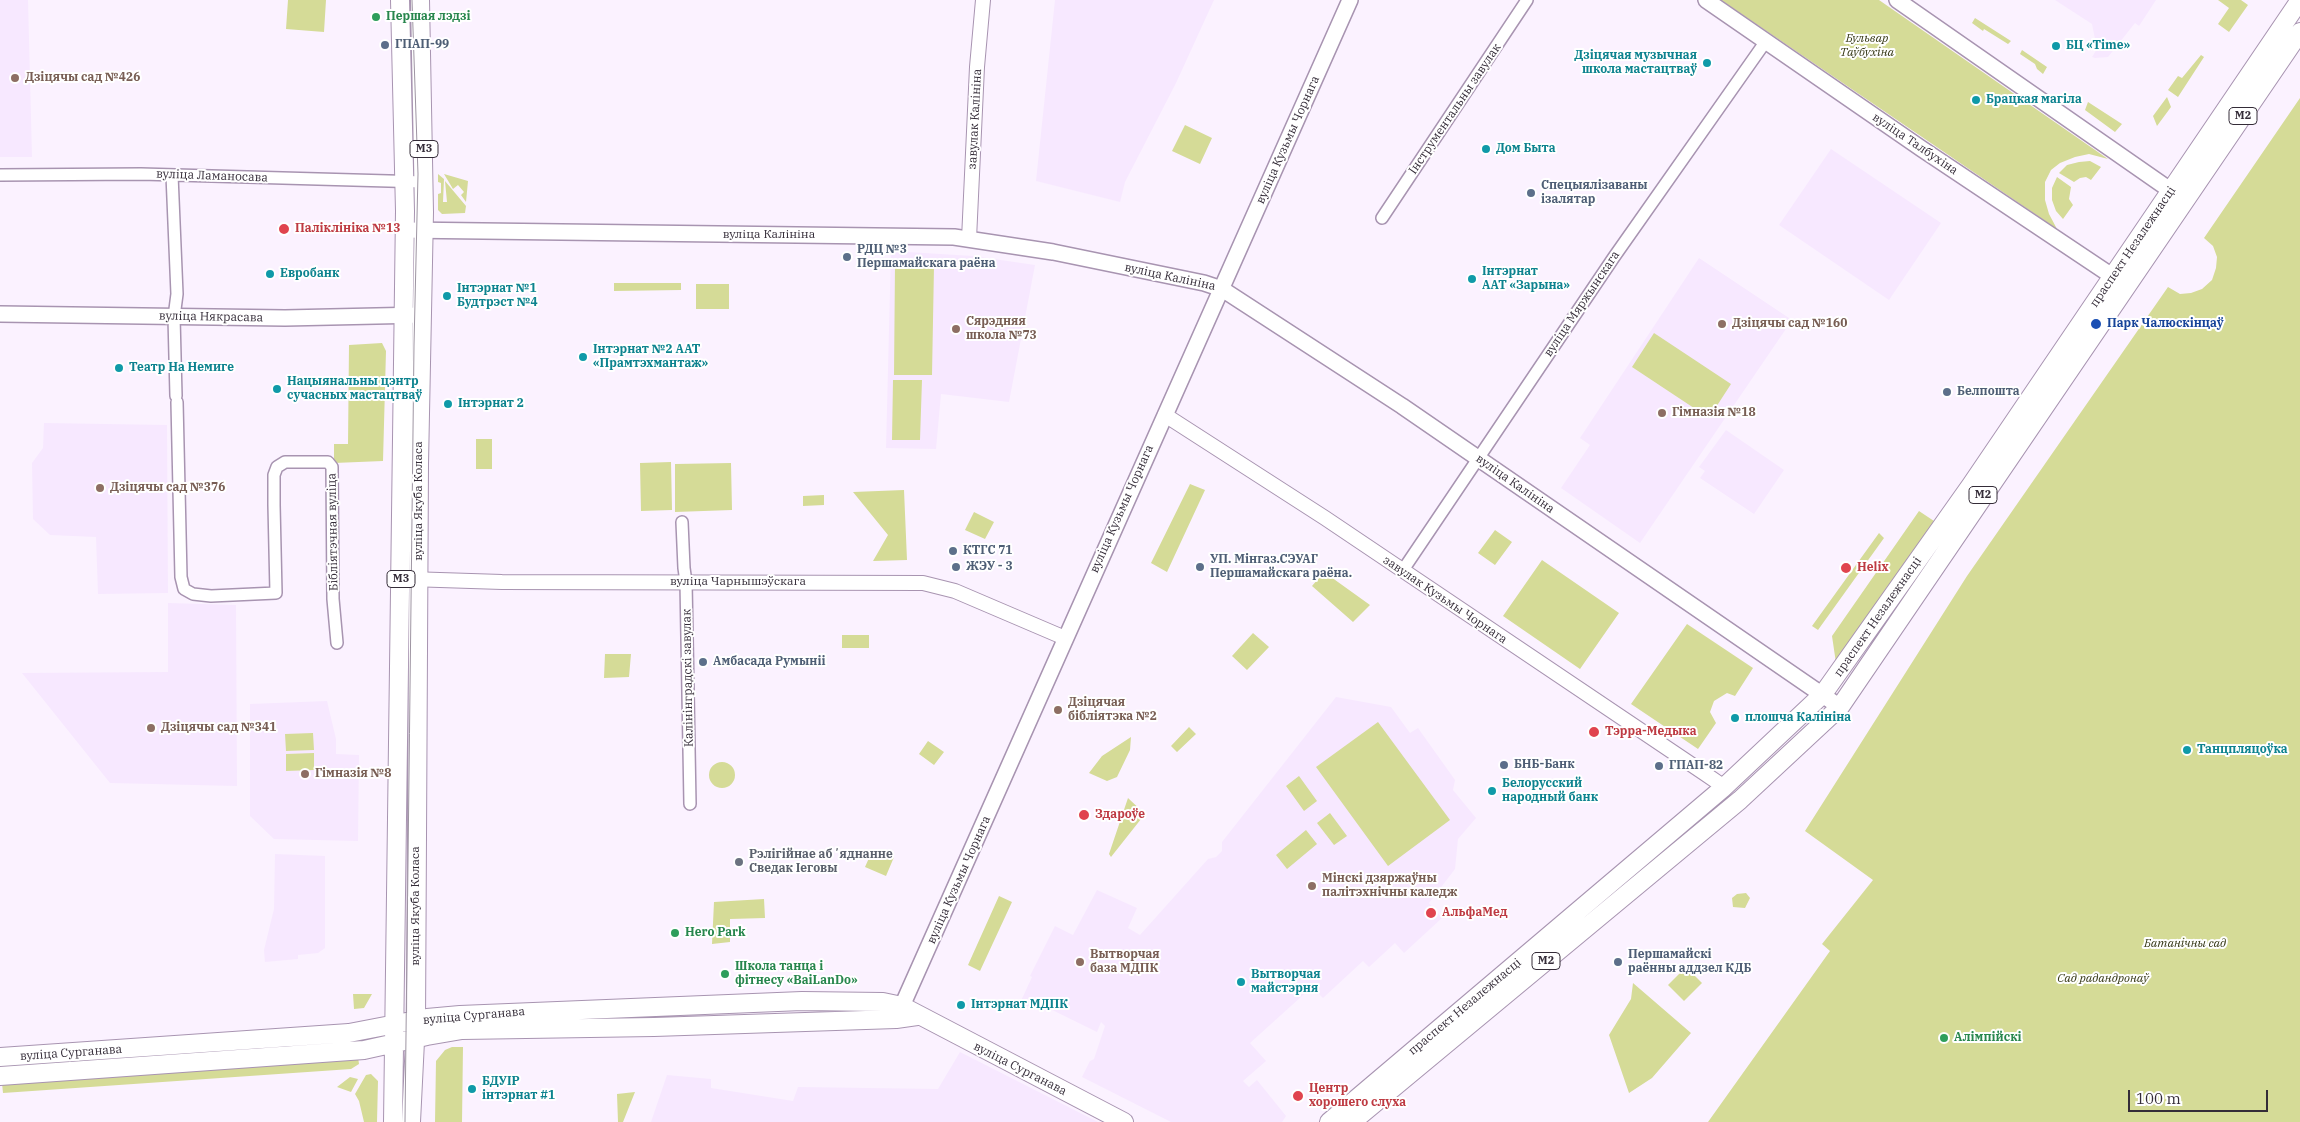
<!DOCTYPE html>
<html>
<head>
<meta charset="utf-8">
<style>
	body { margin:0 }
	#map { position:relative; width:2300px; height:1122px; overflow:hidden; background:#fbf2ff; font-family:"IBM Plex Serif",serif }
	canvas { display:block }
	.scale { position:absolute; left:2128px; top:1090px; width:140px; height:22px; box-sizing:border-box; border:2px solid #342c38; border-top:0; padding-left:6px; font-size:15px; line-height:18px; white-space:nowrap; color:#342c38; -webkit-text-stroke:4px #fff; paint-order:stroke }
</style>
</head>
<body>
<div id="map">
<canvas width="2300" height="1122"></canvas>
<div class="scale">100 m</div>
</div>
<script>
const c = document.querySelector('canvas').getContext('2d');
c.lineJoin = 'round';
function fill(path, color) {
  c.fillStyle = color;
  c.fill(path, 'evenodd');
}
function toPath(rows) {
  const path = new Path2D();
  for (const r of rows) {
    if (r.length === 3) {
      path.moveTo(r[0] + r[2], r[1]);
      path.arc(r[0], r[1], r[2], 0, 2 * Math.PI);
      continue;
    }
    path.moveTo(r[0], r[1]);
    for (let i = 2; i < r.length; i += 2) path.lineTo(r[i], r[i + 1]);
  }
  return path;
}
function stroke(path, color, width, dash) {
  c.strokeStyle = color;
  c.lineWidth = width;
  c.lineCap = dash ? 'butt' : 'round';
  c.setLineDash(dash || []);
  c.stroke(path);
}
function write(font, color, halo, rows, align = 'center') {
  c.font = font + ' "IBM Plex Serif",serif';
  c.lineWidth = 4;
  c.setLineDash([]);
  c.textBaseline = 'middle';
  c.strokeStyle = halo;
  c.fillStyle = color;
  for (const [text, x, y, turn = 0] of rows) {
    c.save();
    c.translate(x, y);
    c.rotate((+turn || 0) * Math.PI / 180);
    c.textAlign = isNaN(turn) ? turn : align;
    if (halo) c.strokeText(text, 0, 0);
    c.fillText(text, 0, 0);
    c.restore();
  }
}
fill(toPath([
	[0,0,28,0,32,157,0,157],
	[1055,0,1214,0,1176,83,1125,182,1120,202,1036,181],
	[2055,0,2156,0,2139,26,2135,23,2108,57,2095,58,2092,57,2097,49,2092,24],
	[1831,149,1941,223,1889,300,1779,225],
	[891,251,973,256,1035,265,1009,402,941,394,936,449,886,448],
	[1699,258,1792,320,1640,543,1561,488,1590,445,1580,438],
	[44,423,167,425,168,593,98,594,96,537,50,535,33,519,32,463,43,448],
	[1726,430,1784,470,1754,514,1700,478,1705,471,1699,467],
	[168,603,236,605,237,786,110,783,22,673,168,672],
	[1336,697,1391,707,1410,733,1418,728,1455,780,1453,790,1476,818,1458,839,1455,869,1429,903,1442,918,1404,953,1395,943,1369,967,1363,961,1323,998,1312,987,1250,1043,1266,1061,1243,1081,1249,1087,1257,1080,1286,1116,1282,1122,1171,1122,1082,1077,1090,1061,1094,1059,1105,1026,1101,1022,1097,1032,1038,1003,1034,1010,1020,1003,1032,977,1030,976,1055,926,1073,935,1097,890,1137,908,1128,928,1140,935,1208,859,1216,857,1222,851,1222,842],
	[327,701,336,739,336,754,359,755,358,841,274,839,250,816,250,704],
	[275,854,325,856,325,948,318,953,298,955,298,959,265,962,264,950,274,909],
	[960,1052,1098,1122,651,1122,667,1075,711,1079,711,1088,793,1101,798,1087,938,1089]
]), '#f7e8ff');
fill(toPath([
	[288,0,326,0,324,32,286,29],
	[1721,0,1879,0,2108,159,2089,154,2075,157,2060,163,2051,170,2045,182,2045,200,2049,214,2057,229],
	[2218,0,2241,0,2248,5,2229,32,2218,24,2229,8],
	[1975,18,2011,41,2008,44,1984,29,1983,31,1972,23],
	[2022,50,2047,67,2043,74,2037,69,2035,64,2020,54],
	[2201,55,2204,57,2178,97,2168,90,2178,76,2182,78],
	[2167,97,2171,107,2157,126,2153,116],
	[2300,98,2300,1122,1708,1122,1830,951,1822,944,1873,880,1805,831,1967,576,2168,287,2180,294,2191,293,2202,289,2212,280,2216,268,2217,257,2213,246,2204,238],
	[2088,102,2122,124,2115,132,2085,110],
	[1185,125,1212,138,1200,164,1172,151],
	[2090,161,2101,167,2091,180,2086,177,2080,178,2074,182,2059,173,2067,165,2079,162],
	[438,174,444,179,443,202,447,202,445,181,466,206,465,213,442,214,438,210,438,194,441,193,441,183,438,182],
	[444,174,468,181,466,202,461,195,464,192,458,185,453,189],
	[2057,177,2071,187,2069,199,2073,205,2063,219,2056,211,2052,200,2052,188],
	[895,265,934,266,932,375,894,375],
	[614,283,681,283,681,290,614,291],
	[696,284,729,284,729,309,696,309],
	[1654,333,1731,384,1709,418,1632,367],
	[382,343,386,351,383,461,334,463,334,444,348,444,349,345],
	[893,380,922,380,920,440,892,440],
	[476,439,492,439,492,469,476,469],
	[671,462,672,510,641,511,640,463],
	[731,463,732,510,675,512,675,464],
	[1190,484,1205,490,1167,572,1151,563],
	[904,490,907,560,873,561,888,535,853,492],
	[824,495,824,505,803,506,803,496],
	[1919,511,1934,521,1836,663,1832,636],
	[974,512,994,522,985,539,965,530],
	[1495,530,1512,542,1495,565,1478,553],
	[1879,533,1884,538,1818,630,1812,626],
	[1542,560,1619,613,1580,669,1503,616],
	[1324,572,1370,605,1353,622,1312,586],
	[1687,624,1753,668,1735,696,1727,693,1714,701,1710,712,1716,723,1698,749,1631,704],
	[1253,633,1269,647,1247,670,1232,656],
	[842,635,869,635,869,648,842,648],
	[605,654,631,654,629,677,604,678],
	[1378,722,1450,820,1388,866,1316,767],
	[1189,727,1196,734,1177,752,1171,746],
	[313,733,314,750,286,751,285,734],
	[1131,737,1130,750,1117,777,1107,781,1089,773,1102,756],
	[928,741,944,752,934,765,919,754],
	[314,753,314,770,286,771,286,754],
	[722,775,13],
	[1299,776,1317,801,1304,811,1286,786],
	[1128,798,1145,814,1111,857,1109,854],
	[1330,813,1347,836,1334,845,1317,823],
	[1306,830,1317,844,1287,869,1276,855],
	[873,849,894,857,886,876,865,867],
	[1746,893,1750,898,1745,908,1733,907,1732,898,1737,894],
	[999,896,1012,902,980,971,968,965],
	[764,899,765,918,730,919,730,942,712,944,714,902],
	[1686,967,1702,983,1684,1001,1668,985],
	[1633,983,1691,1033,1652,1078,1629,1093,1609,1035,1631,999],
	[353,994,372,994,364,1008,354,1009],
	[357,1039,357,1045,0,1070,0,1064],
	[452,1047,463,1047,462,1122,435,1122,436,1061,445,1050],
	[358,1057,359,1064,351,1069,3,1093,2,1083],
	[371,1074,378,1081,377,1122,364,1122,359,1101,355,1094,366,1075],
	[350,1077,358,1079,351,1092,337,1087],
	[635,1092,623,1122,618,1122,617,1094]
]), '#d5db97');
const minor = toPath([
	[0,175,141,174,424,182],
	[172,175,177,294,174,317,176,396],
	[1382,218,1527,0],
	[177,402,181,577,184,589,193,594,211,596,276,593,274,505,274,475,277,467,285,462,328,462,332,467,333,599,337,643],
	[682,522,684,568,686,582,690,804],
	[1403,570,1614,257,1766,41]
]);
const tertiary = toPath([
	[969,239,977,67,983,0],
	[1165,415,1325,518,1704,773,1720,784,1722,789],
	[409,579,502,582,923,583,955,591,1065,638]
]);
const secondary = toPath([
	[1706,0,1922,149,2121,282],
	[1897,0,2180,197],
	[404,230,954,237,1053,252,1204,283,1222,289,1402,406,1840,707],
	[0,314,285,318,422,315],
	[898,1015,1350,0]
]);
const primary = toPath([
	[0,1057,349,1033,427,1018,460,1015,802,1001,883,1002,902,1006,1124,1122],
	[0,1076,364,1050,427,1036,462,1030,654,1027,896,1019,917,1016],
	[393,1122,405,211,400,0],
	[411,1122,416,1021,419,464,424,212,420,0],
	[1329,1122,1722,789,1823,694,1971,485,2300,0],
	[1352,1122,1740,800,1840,707,2300,32]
]);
stroke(minor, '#a894b1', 14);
stroke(tertiary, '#a894b1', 16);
stroke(secondary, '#a894b1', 18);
stroke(primary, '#a894b1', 20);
stroke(minor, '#fff', 11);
stroke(tertiary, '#fff', 14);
stroke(secondary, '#fff', 15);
stroke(primary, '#fff', 18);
stroke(toPath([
	[405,1122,414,345,418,174,412,0]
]), '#9e95a2', 1);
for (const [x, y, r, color] of [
	[376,17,5,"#2e9e5b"],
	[385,45,5,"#5c6f8a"],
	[2056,46,5,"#0f9aa8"],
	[1707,63,5,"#0f9aa8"],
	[15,78,5,"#8d6e63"],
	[1976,100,5,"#0f9aa8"],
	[1486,149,5,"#0f9aa8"],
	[1531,193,5,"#5c6f8a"],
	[284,229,6,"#e0444e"],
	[847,257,5,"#5c6f8a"],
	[270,274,5,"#0f9aa8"],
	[1472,279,5,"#0f9aa8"],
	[447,296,5,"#0f9aa8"],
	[1722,324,5,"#8d6e63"],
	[2096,324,6,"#1a4fb4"],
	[956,329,5,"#8d6e63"],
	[583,357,5,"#0f9aa8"],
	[119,368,5,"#0f9aa8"],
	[277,389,5,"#0f9aa8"],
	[1947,392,5,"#5c6f8a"],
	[448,404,5,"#0f9aa8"],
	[1662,413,5,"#8d6e63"],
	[100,488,5,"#8d6e63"],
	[953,551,5,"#5c6f8a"],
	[956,567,5,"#5c6f8a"],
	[1200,567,5,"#5c6f8a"],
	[1846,568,6,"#e0444e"],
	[703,662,5,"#5c6f8a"],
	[1058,710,5,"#8d6e63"],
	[1735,718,5,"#0f9aa8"],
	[151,728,5,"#8d6e63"],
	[1594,732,6,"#e0444e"],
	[2187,750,5,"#0f9aa8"],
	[1504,765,5,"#5c6f8a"],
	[1659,766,5,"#5c6f8a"],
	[305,774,5,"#8d6e63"],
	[1492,791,5,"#0f9aa8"],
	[1084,815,6,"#e0444e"],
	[739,862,5,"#6b7280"],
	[1312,886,5,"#8d6e63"],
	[1431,913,6,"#e0444e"],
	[675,933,5,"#2e9e5b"],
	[1080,962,5,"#8d6e63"],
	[1618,962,5,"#5c6f8a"],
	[725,974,5,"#2e9e5b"],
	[1241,982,5,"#0f9aa8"],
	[961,1005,5,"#0f9aa8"],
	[1944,1038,5,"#2e9e5b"],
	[472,1089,5,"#0f9aa8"],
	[1298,1096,6,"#e0444e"]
]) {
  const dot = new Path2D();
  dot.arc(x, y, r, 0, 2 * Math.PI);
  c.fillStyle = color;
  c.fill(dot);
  stroke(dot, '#fff', 2);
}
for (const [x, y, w] of [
	[2243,116,28],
	[424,149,28],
	[1983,495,28],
	[401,579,28],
	[1546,961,28]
]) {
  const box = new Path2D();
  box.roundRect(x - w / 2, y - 8.5, w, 17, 4);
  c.fillStyle = '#fff';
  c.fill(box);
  stroke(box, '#342c38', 1);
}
write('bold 11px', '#342c38', null, [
	["М2",2243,116],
	["М3",424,149],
	["М2",1983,495],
	["М3",401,579],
	["М2",1546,961]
]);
write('bold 12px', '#27864d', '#fff', [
	["Першая лэдзі",386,17],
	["Hero Park",685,933],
	["Школа танца і",735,967],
	["фітнесу «BaiLanDo»",735,981],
	["Алімпійскі",1954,1038]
], 'left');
write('italic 12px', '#363816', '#fff', [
	["Бульвар",1867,39],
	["Таўбухіна",1867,53],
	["Батанічны сад",2185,944],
	["Сад радандронаў",2103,979]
]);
write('bold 12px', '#4e5e75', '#fff', [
	["ГПАП-99",395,45],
	["Спецыялізаваны",1541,186],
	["ізалятар",1541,200],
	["РДЦ №3",857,250],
	["Першамайскага раёна",857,264],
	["Белпошта",1957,392],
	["КТГС 71",963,551],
	["УП. Мінгаз.СЭУАГ",1210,560],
	["Першамайскага раёна.",1210,574],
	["ЖЭУ - 3",966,567],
	["Амбасада Румыніі",713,662],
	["БНБ-Банк",1514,765],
	["ГПАП-82",1669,766],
	["Першамайскі",1628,955],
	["раённы аддзел КДБ",1628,969]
], 'left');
write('bold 12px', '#0d838f', '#fff', [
	["БЦ «Time»",2066,46],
	["Дзіцячая музычная",1697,56,"right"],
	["школа мастацтваў",1697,70,"right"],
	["Брацкая магіла",1986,100],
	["Дом Быта",1496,149],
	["Інтэрнат",1482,272],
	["ААТ «Зарына»",1482,286],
	["Евробанк",280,274],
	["Інтэрнат №1",457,289],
	["Будтрэст №4",457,303],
	["Інтэрнат №2 ААТ",593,350],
	["«Прамтэхмантаж»",593,364],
	["Театр На Немиге",129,368],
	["Нацыянальны цэнтр",287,382],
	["сучасных мастацтваў",287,396],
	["Інтэрнат 2",458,404],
	["плошча Калініна",1745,718],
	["Танцпляцоўка",2197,750],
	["Белорусский",1502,784],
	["народный банк",1502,798],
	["Вытворчая",1251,975],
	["майстэрня",1251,989],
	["Інтэрнат МДПК",971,1005],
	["БДУІР",482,1082],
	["інтэрнат #1",482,1096]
], 'left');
write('bold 12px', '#785e54', '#fff', [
	["Дзіцячы сад №426",25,78],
	["Сярэдняя",966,322],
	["школа №73",966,336],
	["Дзіцячы сад №160",1732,324],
	["Гімназія №18",1672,413],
	["Дзіцячы сад №376",110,488],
	["Дзіцячая",1068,703],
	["бібліятэка №2",1068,717],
	["Дзіцячы сад №341",161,728],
	["Гімназія №8",315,774],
	["Мінскі дзяржаўны",1322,879],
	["палітэхнічны каледж",1322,893],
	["Вытворчая",1090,955],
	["база МДПК",1090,969]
], 'left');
write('12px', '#342c38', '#fff', [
	["Інструментальны завулак",1455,109,-56],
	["завулак Калініна",975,119,-87],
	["вуліца Кузьмы Чорнага",1288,140,-66],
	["вуліца Талбухіна",1915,144,34],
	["вуліца Ламаносава",212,176,2],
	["вуліца Калініна",769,235],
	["праспект Незалежнасці",2133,247,-56],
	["вуліца Калініна",1170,277,12],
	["вуліца Мяржынскага",1582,304,-56],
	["вуліца Някрасава",211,317,1],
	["вуліца Калініна",1515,484,35],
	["вуліца Якуба Коласа",419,501,-90],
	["вуліца Кузьмы Чорнага",1122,509,-66],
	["Бібліятэчная вуліца",333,532,-91],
	["вуліца Чарнышэўскага",738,582],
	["завулак Кузьмы Чорнага",1445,600,34],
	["праспект Незалежнасці",1878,617,-55],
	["Калінінградскі завулак",688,678,-91],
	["вуліца Кузьмы Чорнага",959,880,-66],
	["вуліца Якуба Коласа",416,906,-90],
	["праспект Незалежнасці",1465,1007,-40],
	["вуліца Сурганава",474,1016,-5],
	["вуліца Сурганава",71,1053,-4],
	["вуліца Сурганава",1020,1069,27]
]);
write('bold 12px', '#be3a42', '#fff', [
	["Паліклініка №13",295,229],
	["Helix",1857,568],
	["Тэрра-Медыка",1605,732],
	["Здароўе",1095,815],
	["АльфаМед",1442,913],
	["Центр",1309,1089],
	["хорошего слуха",1309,1103]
], 'left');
write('bold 12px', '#164399', '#fff', [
	["Парк Чалюскінцаў",2107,324]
], 'left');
write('bold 12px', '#5b616d', '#fff', [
	["Рэлігійнае абʼяднанне",749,855],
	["Сведак Іеговы",749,869]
], 'left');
</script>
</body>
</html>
